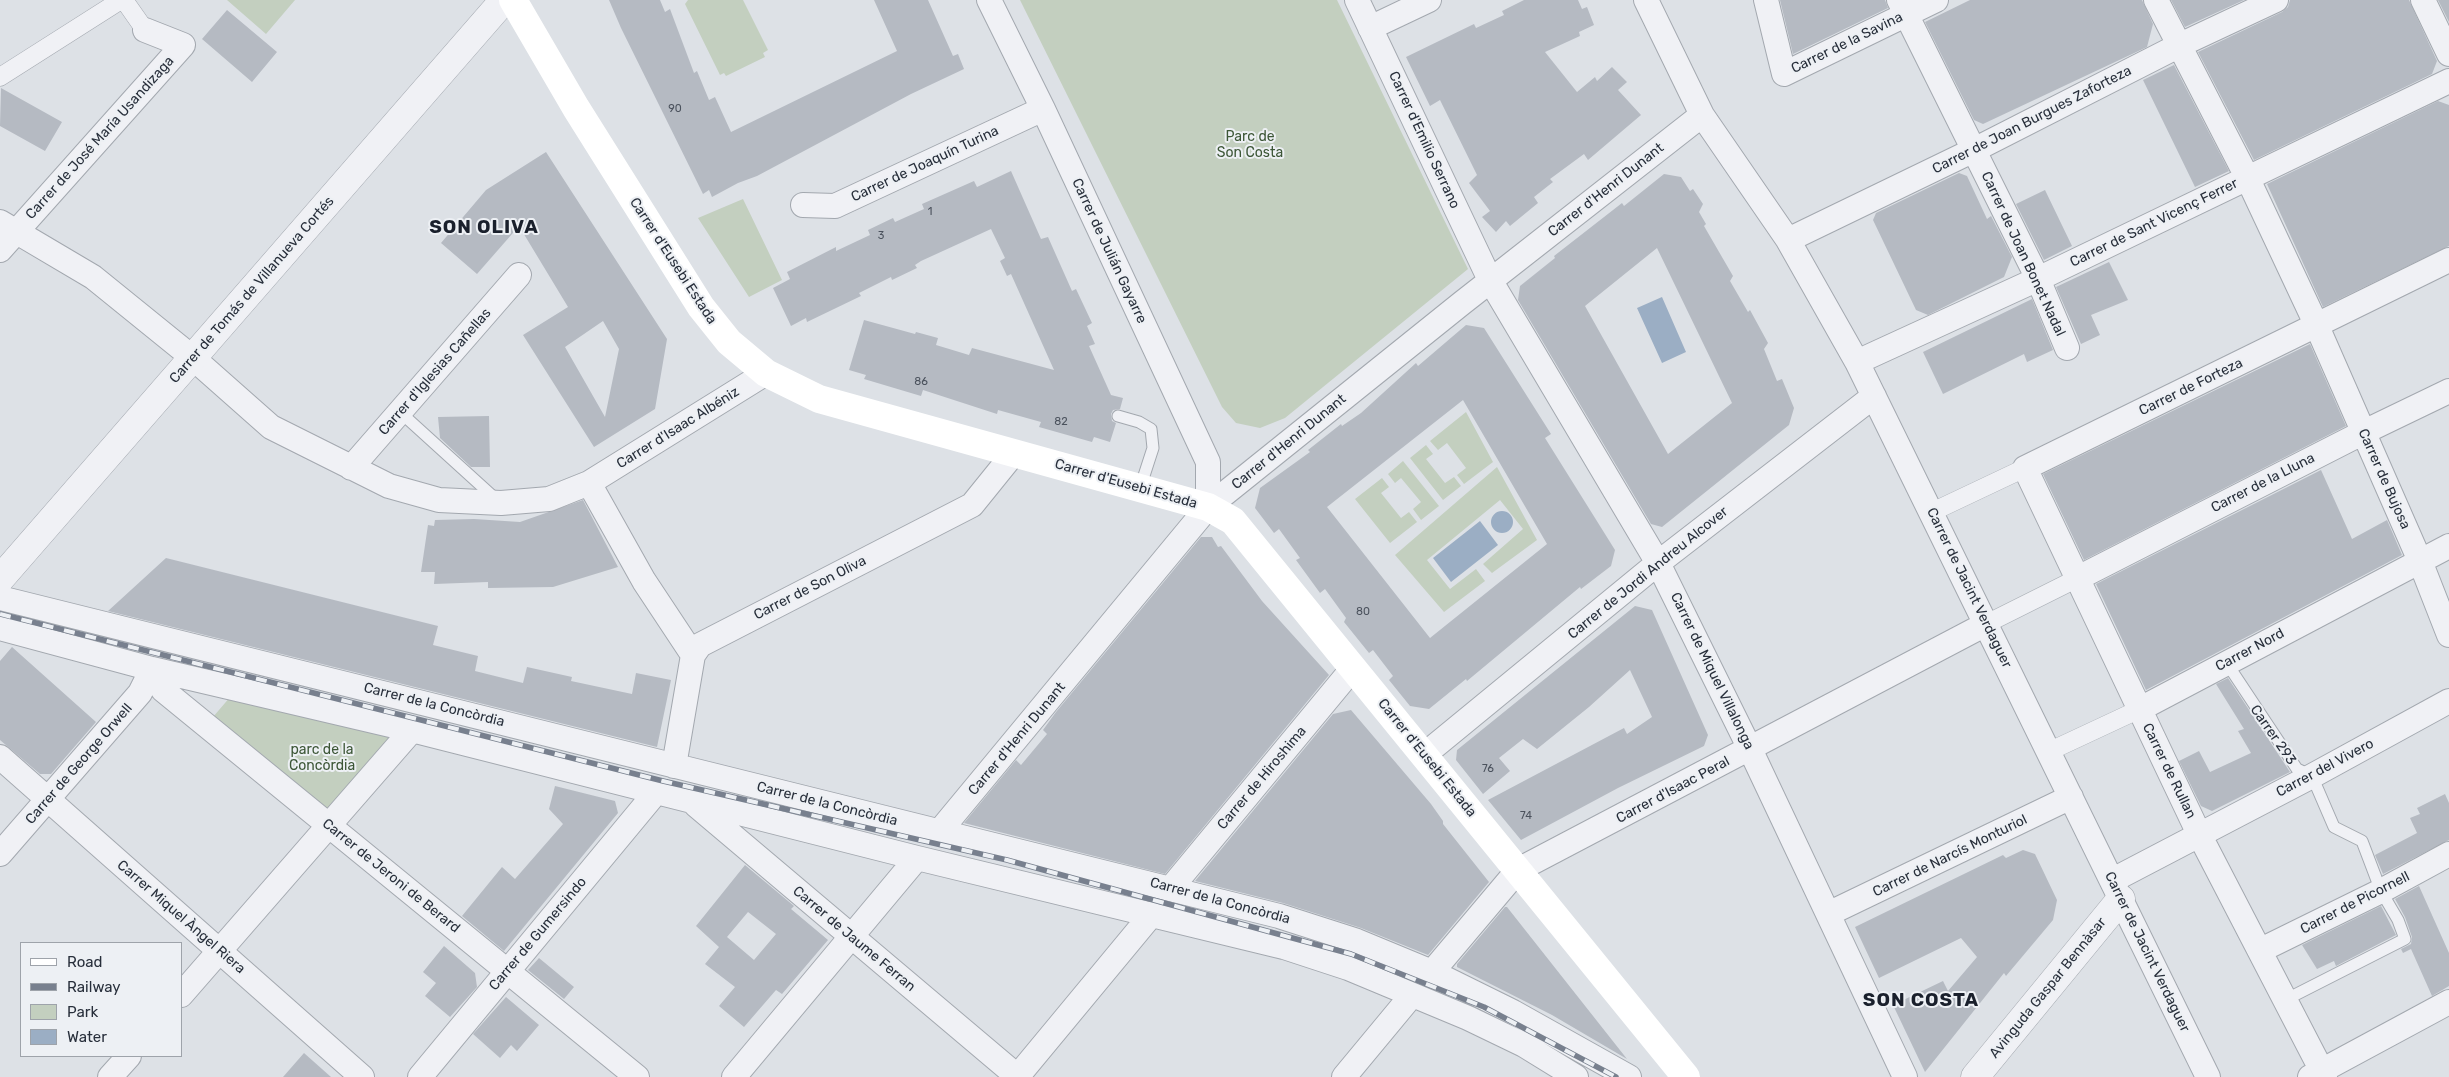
<!DOCTYPE html>
<html>
<head>
<meta charset="utf-8">
<style>
	body { margin:0 }
	#map { position:relative; width:2449px; height:1077px; overflow:hidden; background:#dde1e6; font-family:Rubik,sans-serif }
	canvas { display:block }
	.legend { position:absolute; left:20px; top:942px; width:162px; height:115px; box-sizing:border-box; background:#edf0f4; border:1px solid #9ea3aa; margin:0; padding:6px 9px; list-style:none; font-size:15px; color:#282f3b }
	.legend li { display:flex; align-items:center; gap:10px; height:25px }
	.legend b { width:25px; border:1px solid #9ea3aa }
</style>
</head>
<body>
<div id="map">
<canvas width="2449" height="1077"></canvas>
<ul class="legend">
<li><b style="height:6px;background:#fff"></b>Road</li>
<li><b style="height:6px;background:#78808e"></b>Railway</li>
<li><b style="height:14px;background:#c3cfbf"></b>Park</li>
<li><b style="height:14px;background:#9baec4"></b>Water</li>
</ul>
</div>
<script>
const c = document.querySelector('canvas').getContext('2d');
c.lineJoin = 'round';
function fill(path, color) {
  c.fillStyle = color;
  c.fill(path, 'evenodd');
}
function toPath(rows) {
  const path = new Path2D();
  for (const r of rows) {
    if (r.length === 3) {
      path.moveTo(r[0] + r[2], r[1]);
      path.arc(r[0], r[1], r[2], 0, 2 * Math.PI);
      continue;
    }
    path.moveTo(r[0], r[1]);
    for (let i = 2; i < r.length; i += 2) path.lineTo(r[i], r[i + 1]);
  }
  return path;
}
function stroke(path, color, width, dash) {
  c.strokeStyle = color;
  c.lineWidth = width;
  c.lineCap = dash ? 'butt' : 'round';
  c.setLineDash(dash || []);
  c.stroke(path);
}
function write(font, color, halo, rows, align = 'center') {
  c.font = font + ' Rubik,sans-serif';
  c.lineWidth = 4;
  c.setLineDash([]);
  c.textBaseline = 'middle';
  c.strokeStyle = halo;
  c.fillStyle = color;
  for (const [text, x, y, turn = 0] of rows) {
    c.save();
    c.translate(x, y);
    c.rotate((+turn || 0) * Math.PI / 180);
    c.textAlign = isNaN(turn) ? turn : align;
    if (halo) c.strokeText(text, 0, 0);
    c.fillText(text, 0, 0);
    c.restore();
  }
}
fill(toPath([
	[227,0,295,0,266,34],
	[688,0,743,0,768,50,763,53,765,57,726,76,724,73,720,75,685,4],
	[1020,0,1337,0,1468,269,1285,418,1260,428,1236,423,1222,407],
	[743,199,782,280,749,297,698,218],
	[1466,412,1493,462,1464,484,1457,475,1466,468,1447,443,1438,450,1430,441],
	[1426,445,1433,454,1426,459,1445,483,1454,477,1461,486,1443,500,1410,458],
	[1403,461,1439,506,1421,520,1413,509,1421,502,1401,478,1395,483,1388,474],
	[1497,467,1537,540,1492,573,1483,564,1523,529,1500,500,1427,560,1450,589,1476,569,1485,581,1444,612,1395,555],
	[1382,478,1389,487,1381,493,1401,518,1409,512,1417,522,1390,543,1355,499],
	[231,696,391,738,329,810,213,717]
]), '#c3cfbf');
fill(toPath([
	[1662,297,1686,352,1662,363,1637,308],
	[1502,522,11],
	[1480,521,1498,545,1451,582,1433,558]
]), '#9baec4');
fill(toPath([
	[609,0,660,0,665,12,670,9,694,73,697,71,709,100,715,97,731,132,897,51,874,0,928,0,953,56,958,54,964,69,911,94,757,176,738,183,712,197,709,190,703,194,621,28],
	[1524,0,1578,0,1582,9,1587,7,1594,25,1579,32,1580,36,1545,52,1577,92,1595,77,1597,81,1612,67,1627,82,1618,90,1641,115,1588,160,1584,154,1550,179,1553,182,1534,197,1538,203,1510,226,1506,221,1496,232,1482,217,1490,211,1469,183,1477,175,1440,100,1430,106,1406,57,1474,24,1476,28,1504,15,1502,11],
	[1780,0,1885,0,1888,8,1793,54],
	[1970,0,2142,0,2153,24,2147,47,1983,124,1974,120,1925,22],
	[2171,0,2244,0,2185,27],
	[2290,0,2409,0,2437,61,2432,74,2254,160,2198,52,2282,12,2288,7],
	[2438,0,2449,0,2449,22],
	[227,10,277,52,252,82,202,39],
	[2174,65,2229,171,2195,187,2143,80],
	[1,88,62,122,45,151,0,126],
	[2438,101,2449,105,2449,246,2323,307,2267,184],
	[546,152,667,339,655,409,594,447,523,335,568,307,519,226,477,274,441,243,486,190],
	[603,321,619,349,605,417,565,347],
	[1011,171,1041,239,1048,237,1072,291,1076,289,1092,323,1087,326,1095,344,1089,346,1111,395,1123,398,1120,409,1113,410,1111,414,1112,421,1116,423,1110,442,1094,437,1092,442,1039,427,1041,422,998,410,997,414,923,390,921,396,864,379,866,375,849,370,864,320,915,334,916,332,938,338,936,345,969,355,972,348,1054,370,1011,274,1007,276,1000,261,1005,258,991,229,921,261,915,265,917,268,892,280,891,277,859,293,861,296,807,322,806,318,791,326,773,288,790,279,787,272,836,247,836,251,870,235,868,230,893,218,895,222,924,209,922,204,974,181,977,187],
	[1959,173,1967,176,1987,219,1991,216,2012,257,2004,277,1928,315,1916,310,1873,220,1876,213],
	[1664,174,1681,177,1690,191,1693,189,1703,204,1699,212,1706,224,1704,226,1733,276,1730,281,1748,312,1750,310,1768,343,1764,349,1777,381,1782,379,1794,408,1789,425,1662,527,1651,524,1518,300,1520,286,1555,258,1554,256,1622,203,1624,206],
	[1657,248,1732,403,1668,454,1585,306],
	[2045,190,2072,246,2044,260,2016,204],
	[2109,262,2128,300,2091,315,2100,335,2081,344,2056,287],
	[2032,299,2053,350,2027,362,2024,354,1943,394,1923,352],
	[1466,325,1484,328,1551,434,1545,438,1615,550,1611,566,1581,589,1580,587,1467,681,1466,679,1429,709,1410,706,1389,680,1393,676,1373,650,1369,653,1344,622,1346,618,1325,589,1320,593,1296,560,1300,558,1279,529,1274,533,1255,508,1260,488,1310,452,1308,450,1341,424,1342,426,1361,413,1416,363,1418,366],
	[1463,400,1547,544,1430,638,1327,507],
	[2310,344,2346,426,2084,560,2043,474],
	[489,416,490,467,471,467,440,438,438,417],
	[2321,470,2352,539,2387,520,2402,555,2146,690,2096,584],
	[583,500,618,567,553,587,488,588,488,582,434,584,435,572,421,572,428,525,434,526,435,520,474,519,520,522],
	[1201,537,1212,537,1218,547,1221,546,1262,601,1329,675,1165,874,964,823,1016,760,1021,765,1047,734,1043,730,1056,712],
	[166,558,438,626,433,645,478,656,475,671,523,683,527,667,572,677,571,681,632,694,636,673,671,680,657,747,108,611],
	[1635,606,1652,610,1708,735,1704,746,1618,788,1521,840,1488,800,1624,728,1627,734,1652,717,1630,670,1589,707,1537,749,1523,739,1499,758,1510,771,1483,794,1456,760,1457,750],
	[12,647,96,722,51,774,40,774,0,740,0,661],
	[2228,678,2290,772,2212,811,2201,806,2179,761,2199,751,2210,772,2251,753,2238,731,2244,729,2216,684],
	[1351,710,1431,804,1443,821,1443,824,1489,882,1428,955,1361,928,1283,903,1195,881,1333,714],
	[555,786,615,801,618,813,504,951,462,916,502,867,515,879,563,824,549,809],
	[2445,794,2449,803,2449,840,2383,874,2375,855,2417,833,2410,818,2420,814,2417,808],
	[2023,850,2035,854,2057,900,2053,920,2006,976,2004,973,1925,1072,1893,1005,1943,981,1948,991,1977,957,1961,938,1879,978,1855,927,2003,855,2006,858],
	[745,865,794,906,791,909,828,940,782,994,776,990,744,1027,719,1006,735,987,705,964,719,947,696,926],
	[748,912,776,934,754,960,727,937],
	[2419,886,2449,953,2449,986,2432,996,2411,949,2403,953,2401,949,2411,944,2412,937,2405,917,2395,899],
	[2381,906,2396,935,2336,966,2334,961,2317,969,2302,945],
	[1505,907,1507,907,1627,1059,1552,1015,1457,967,1457,964],
	[444,946,475,973,477,987,450,1017,425,996,436,983,423,972],
	[539,958,574,987,564,999,528,970],
	[506,997,539,1025,517,1051,511,1045,500,1058,473,1034],
	[304,1053,331,1077,283,1077]
]), '#b5bac2');
const service = toPath([
	[400,412,498,501],
	[1118,416,1139,422,1151,429,1153,448,1140,488],
	[2226,662,2297,769,2312,776,2334,827,2362,841,2381,891,2398,920,2405,939,2285,1000]
]);
const pedestrian = toPath([
	[124,0,145,30],
	[0,77,121,0],
	[1932,512,2025,468],
	[1986,624,2078,578],
	[2050,751,2140,709]
]);
const minor = toPath([
	[989,0,1043,109,1208,462,1208,507],
	[1357,0,1490,280,1658,563,1750,749,1905,1077],
	[1646,0,1702,115,1788,240,1857,362,2208,1077],
	[1766,0,1784,74,1936,0],
	[1899,0,2038,279,2067,348],
	[2156,0,2247,177,2316,324,2420,561,2449,635],
	[2423,0,2449,54],
	[1370,28,1429,0],
	[803,205,835,206,1043,109],
	[0,222,93,277,193,358,271,427,389,486,439,500,501,503,549,499,589,483,766,373],
	[1788,240,1974,150,2180,45,2276,0],
	[0,250,183,45,145,30],
	[1857,362,2038,279,2449,81],
	[351,468,519,275],
	[589,483,644,581,693,655],
	[2078,578,2364,432,2449,391],
	[0,598,1279,916,1357,941,1432,972,1513,1012,1629,1077],
	[0,628,152,669,412,730,917,858,1284,947,1348,968,1468,1018,1524,1045,1576,1077],
	[152,669,163,690,637,1077],
	[2140,709,2449,546],
	[1424,755,1658,563,1874,396],
	[0,757,362,1077],
	[674,766,693,655,700,645,972,505,1014,453],
	[696,805,1018,1077],
	[939,832,1208,507,1462,303,1702,115],
	[0,854,140,693,152,669],
	[2113,880,2312,776,2449,701],
	[1171,888,1353,668],
	[1828,914,2071,797],
	[2261,950,2381,891,2449,854],
	[1432,972,1518,870,1986,624],
	[181,995,412,730],
	[110,1077,129,1056],
	[420,1077,657,791],
	[734,1077,917,858],
	[1017,1077,1152,914],
	[1344,1077,1412,995],
	[2310,1077,2449,1002],
	[2325,1077,2199,834,2025,468,2449,260]
]);
const tertiary = toPath([
	[0,579,504,0],
	[1975,1077,2121,899]
]);
stroke(service, '#a3a8af', 13);
stroke(pedestrian, '#a3a8af', 19);
stroke(minor, '#a3a8af', 26);
stroke(tertiary, '#a3a8af', 29);
stroke(service, '#f0f1f5', 11);
stroke(pedestrian, '#f0f1f5', 18);
stroke(minor, '#f0f1f5', 24);
stroke(tertiary, '#f0f1f5', 28);
stroke(toPath([
	[513,0,576,108,701,307,729,342,766,373,819,399,1208,507,1233,521,1686,1077]
]), '#fff', 28);
const rail = toPath([
	[0,614,663,781,1007,860,1351,954,1484,1007,1616,1077]
]);
stroke(rail, '#78808e', 5.5);
stroke(rail, '#edf0f4', 4, [11]);
write('11px', '#4b525d', null, [
	["90",675,109],
	["1",930,212],
	["3",881,236],
	["86",921,382],
	["82",1061,422],
	["80",1363,612],
	["76",1488,769],
	["74",1526,816]
]);
write('14px', '#282f3b', '#edf0f4', [
	["Carrer de la Savina",1847,43,-26],
	["Carrer de Joan Burgues Zaforteza",2032,120,-27],
	["Carrer de José María Usandizaga",100,138,-48],
	["Carrer d'Emilio Serrano",1424,140,65],
	["Carrer de Joaquín Turina",925,164,-25],
	["Carrer d'Henri Dunant",1606,190,-38],
	["Carrer de Sant Vicenç Ferrer",2154,223,-26],
	["Carrer de Julián Gayarre",1109,251,65],
	["Carrer de Joan Bonet Nadal",2023,254,65],
	["Carrer d'Eusebi Estada",673,261,57],
	["Carrer de Tomás de Villanueva Cortés",252,290,-49],
	["Carrer d'Iglesias Cañellas",435,372,-49],
	["Carrer de Forteza",2191,387,-26],
	["Carrer d'Isaac Albéniz",678,428,-32],
	["Carrer d'Henri Dunant",1289,442,-39],
	["Carrer de Bujosa",2384,479,66],
	["Carrer de la Lluna",2263,483,-27],
	["Carrer d'Eusebi Estada",1126,484,16],
	["Carrer de Jordi Andreu Alcover",1648,573,-39],
	["Carrer de Son Oliva",810,588,-27],
	["Carrer de Jacint Verdaguer",1969,588,64],
	["Carrer Nord",2250,650,-28],
	["Carrer de Miquel Villalonga",1712,671,64],
	["Carrer de la Concòrdia",434,705,14],
	["Carrer 293",2273,735,55],
	["Carrer d'Henri Dunant",1017,739,-50],
	["Carrer d'Eusebi Estada",1427,758,51],
	["Carrer de George Orwell",79,764,-49],
	["Carrer del Vivero",2325,768,-28],
	["Carrer de Rullan",2169,771,64],
	["Carrer de Hiroshima",1262,778,-50],
	["Carrer d'Isaac Peral",1673,790,-28],
	["Carrer de la Concòrdia",827,804,14],
	["Carrer de Narcís Monturiol",1950,856,-26],
	["Carrer de Jeroni de Berard",391,876,39],
	["Carrer de la Concòrdia",1220,901,15],
	["Carrer de Picornell",2355,903,-27],
	["Carrer Miquel Àngel Riera",181,917,41],
	["Carrer de Gumersindo",538,934,-50],
	["Carrer de Jaume Ferran",854,939,40],
	["Carrer de Jacint Verdaguer",2147,952,64],
	["Avinguda Gaspar Bennàsar",2048,988,-51]
]);
write('14px', '#3c5636', '#edf0f4', [
	["Parc de",1250,137],
	["Son Costa",1250,153],
	["parc de la",322,750],
	["Concòrdia",322,766]
]);
c.letterSpacing = '1px';
write('bold 19px', '#1a202c', '#edf0f4', [
	["SON OLIVA",484,228],
	["SON COSTA",1921,1001]
]);
c.letterSpacing = '0px';
</script>
</body>
</html>
